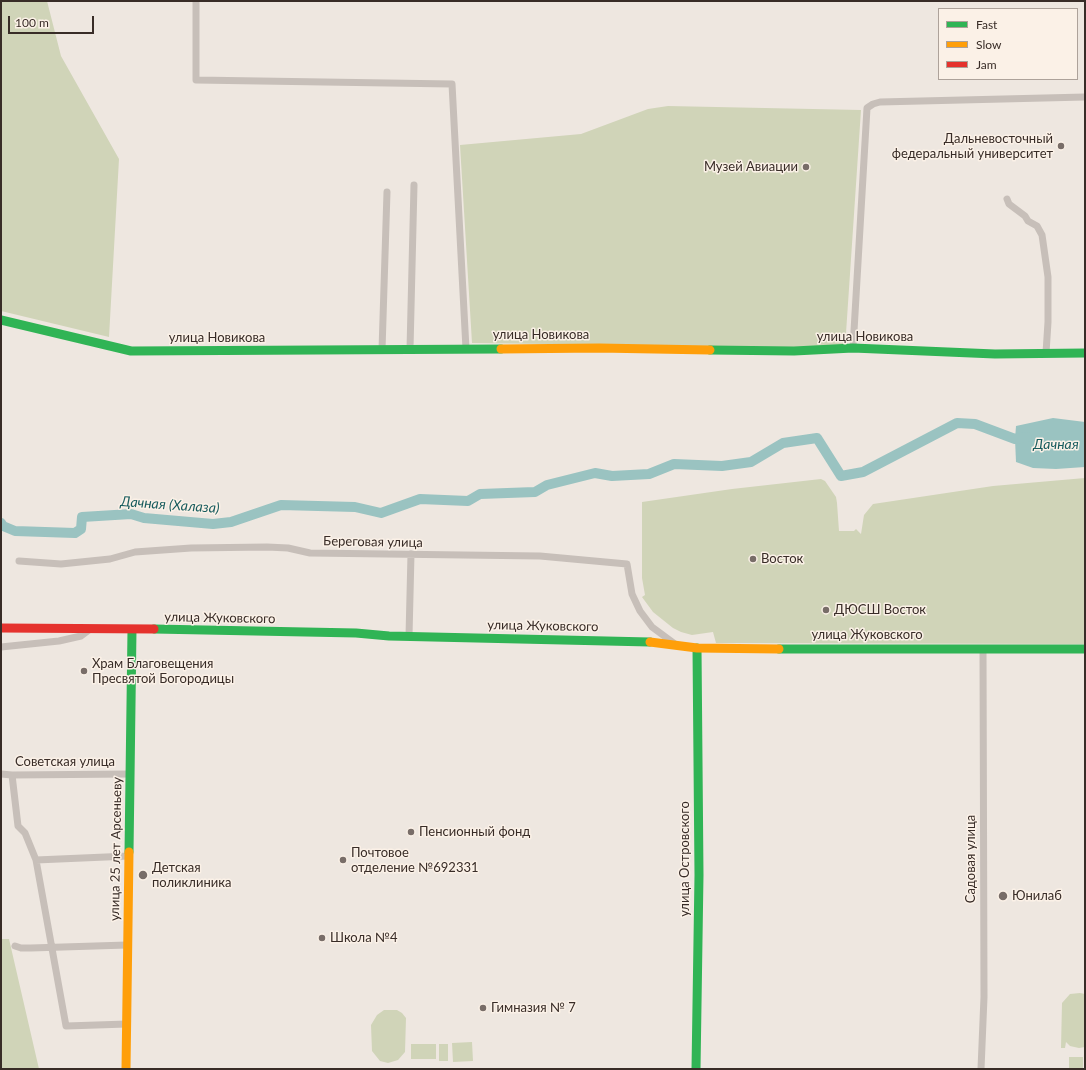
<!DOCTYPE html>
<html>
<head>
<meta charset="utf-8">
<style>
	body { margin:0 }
	#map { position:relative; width:1086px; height:1070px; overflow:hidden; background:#eee7e0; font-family:Lato,sans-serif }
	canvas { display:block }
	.frame { position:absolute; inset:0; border:2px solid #382c27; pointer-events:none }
	.legend { position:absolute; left:938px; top:8px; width:140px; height:72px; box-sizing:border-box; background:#fbf1e7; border:1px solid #ada29a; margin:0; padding:5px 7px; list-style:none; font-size:12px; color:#382c27 }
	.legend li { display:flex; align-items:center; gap:8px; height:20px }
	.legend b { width:20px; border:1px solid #ada29a }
	.scale { position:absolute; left:8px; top:16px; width:86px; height:18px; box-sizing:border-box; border:2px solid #382c27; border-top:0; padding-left:5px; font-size:12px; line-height:14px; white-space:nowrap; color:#382c27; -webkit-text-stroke:3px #fbf1e7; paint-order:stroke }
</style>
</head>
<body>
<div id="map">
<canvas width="1086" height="1070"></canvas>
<div class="frame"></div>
<ul class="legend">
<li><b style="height:5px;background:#30b455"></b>Fast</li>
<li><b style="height:5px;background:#ff9f0a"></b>Slow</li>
<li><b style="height:5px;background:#e5322d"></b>Jam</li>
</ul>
<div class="scale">100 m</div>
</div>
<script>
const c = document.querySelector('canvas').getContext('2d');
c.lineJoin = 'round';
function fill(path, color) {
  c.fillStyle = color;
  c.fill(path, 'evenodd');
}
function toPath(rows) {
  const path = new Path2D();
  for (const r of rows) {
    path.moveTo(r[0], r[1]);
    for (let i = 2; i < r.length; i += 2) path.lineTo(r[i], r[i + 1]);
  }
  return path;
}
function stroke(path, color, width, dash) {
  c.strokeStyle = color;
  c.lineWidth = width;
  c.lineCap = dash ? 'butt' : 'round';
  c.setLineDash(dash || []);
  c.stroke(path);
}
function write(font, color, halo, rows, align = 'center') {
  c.font = font + ' Lato,sans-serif';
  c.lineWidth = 3;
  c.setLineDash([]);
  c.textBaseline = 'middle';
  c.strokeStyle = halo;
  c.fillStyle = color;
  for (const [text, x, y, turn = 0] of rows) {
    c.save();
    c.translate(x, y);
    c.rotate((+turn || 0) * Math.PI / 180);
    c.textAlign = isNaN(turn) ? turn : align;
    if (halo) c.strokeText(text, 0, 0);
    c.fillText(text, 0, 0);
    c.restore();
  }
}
fill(toPath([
	[1,1,47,1,61,56,119,159,109,337,1,311],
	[668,106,861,110,845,348,472,343,460,145,581,134,648,109],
	[1085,478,1085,644,716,643,713,632,692,635,681,632,673,628,653,612,642,597,645,595,642,578,642,502,732,489,821,479,825,481,836,497,837,503,839,531,854,531,856,529,861,534,864,515,873,504,993,486],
	[1,939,9,939,39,1069,1,1069],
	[1080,993,1085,994,1085,1047,1079,1048,1070,1046,1066,1042,1065,1048,1061,1048,1062,1003,1070,994],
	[384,1010,397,1010,402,1013,406,1018,405,1052,398,1060,388,1063,380,1061,372,1051,371,1025,377,1015],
	[472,1042,473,1061,453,1062,452,1043],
	[411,1044,436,1044,436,1059,411,1059],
	[439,1044,448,1044,448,1061,439,1061],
	[1069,1057,1083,1057,1083,1069,1069,1069]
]), '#d0d4b8');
fill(toPath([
	[1053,418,1085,422,1085,467,1056,469,1033,468,1016,462,1015,439,1016,426]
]), '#9ac3c1');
stroke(toPath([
	[1,523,3,526,15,531,75,533,81,529,82,517,131,514,144,518,213,524,231,522,281,505,355,507,381,513,420,499,468,501,480,494,535,492,547,485,595,473,612,476,649,474,674,464,722,466,751,462,783,443,817,438,841,476,863,472,957,423,975,424,1015,439,1027,437]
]), '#9ac3c1', 10);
stroke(toPath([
	[196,1,196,80,452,84,466,349],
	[1007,199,1009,204,1025,216,1028,221,1037,226,1042,235,1048,277,1048,322,1046,353],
	[853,348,867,108,873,104,880,102,1085,97],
	[410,349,414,185],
	[382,350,387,192],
	[19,561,61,564,110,559,135,552,191,548,267,547,288,548,310,553,540,556,627,564,632,594,640,611,652,627,675,644],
	[409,636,411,554],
	[1,647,59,641,81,636,89,630],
	[1,774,12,775,130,774],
	[12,775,18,826,25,833,36,860,66,1026,127,1024],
	[36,860,129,856],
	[15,946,21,948,31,948,127,945],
	[981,1069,984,997,983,649]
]), '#c7bfb9', 7);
stroke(toPath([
	[1,320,131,351,501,349],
	[710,350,794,351,853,348,995,354,1085,353],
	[154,629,356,633,389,636,650,642],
	[779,649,1085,649],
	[129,852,132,630],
	[696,1069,699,875,697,648]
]), '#30b455', 9);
stroke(toPath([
	[501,349,599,348,710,350],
	[650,642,697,648,779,649],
	[126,1069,129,852]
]), '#ff9f0a', 9);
stroke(toPath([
	[1,628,154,629]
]), '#e5322d', 9);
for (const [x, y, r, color] of [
	[1061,146,4,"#786d68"],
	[806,167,4,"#786d68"],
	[753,559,4,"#786d68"],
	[826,610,4,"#786d68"],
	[84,671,4,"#786d68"],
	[411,832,4,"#786d68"],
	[343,860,4,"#786d68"],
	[143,875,5,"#786d68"],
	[1003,896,5,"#786d68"],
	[322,938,4,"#786d68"],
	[483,1008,4,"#786d68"]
]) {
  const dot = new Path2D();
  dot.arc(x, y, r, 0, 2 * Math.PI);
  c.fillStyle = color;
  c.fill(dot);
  stroke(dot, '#fbf1e7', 1.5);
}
write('13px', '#382c27', '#fbf1e7', [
	["Дальневосточный",1053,139,"right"],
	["федеральный университет",1053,154,"right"],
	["Музей Авиации",798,167,"right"],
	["Восток",761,559],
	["ДЮСШ Восток",834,610],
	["Храм Благовещения",92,664],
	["Пресвятой Богородицы",92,679],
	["Пенсионный фонд",419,832],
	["Почтовое",351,853],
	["отделение №692331",351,868],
	["Детская",152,868],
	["поликлиника",152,883],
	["Юнилаб",1012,896],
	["Школа №4",330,938],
	["Гимназия № 7",491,1008]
], 'left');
write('13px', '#382c27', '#fbf1e7', [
	["улица Новикова",541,335],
	["улица Новикова",865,337],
	["улица Новикова",217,338],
	["Береговая улица",373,542,1],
	["улица Жуковского",220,618,1],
	["улица Жуковского",543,626,1],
	["улица Жуковского",867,635],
	["Советская улица",65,762],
	["улица 25 лет Арсеньеву",116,849,-89],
	["улица Островского",685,859,-90],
	["Садовая улица",971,859,-90]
]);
write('italic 14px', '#185c5e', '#fbf1e7', [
	["Дачная",1056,444],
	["Дачная (Халаза)",170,505,4]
]);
</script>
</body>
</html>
